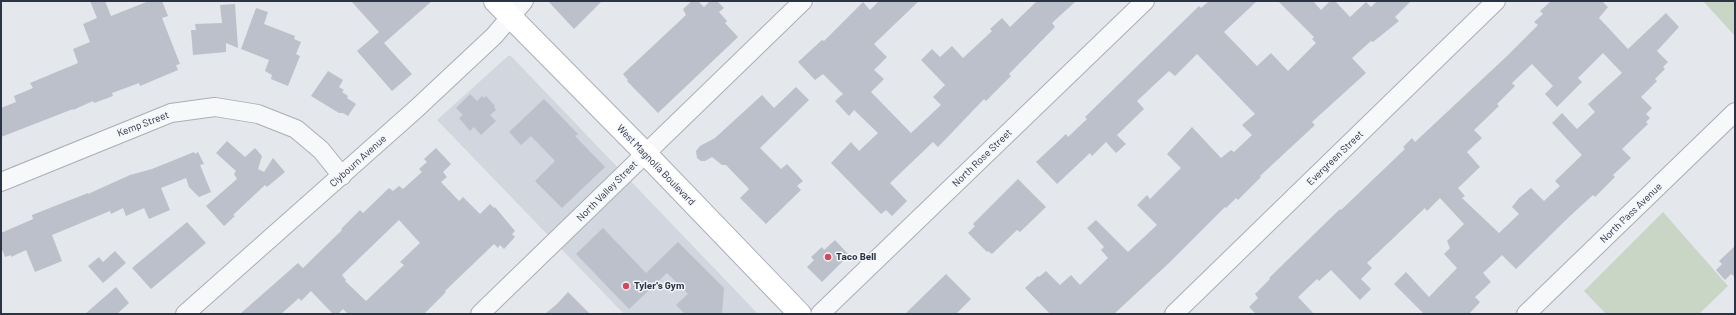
<!DOCTYPE html>
<html>
<head>
<meta charset="utf-8">
<style>
	body { margin:0 }
	#map { position:relative; width:1736px; height:315px; overflow:hidden; background:#e4e7ec; font-family:Barlow,sans-serif }
	canvas { display:block }
	.frame { position:absolute; inset:0; border:2px solid #2b3445; pointer-events:none }
</style>
</head>
<body>
<div id="map">
<canvas width="1736" height="315"></canvas>
<div class="frame"></div>
</div>
<script>
const c = document.querySelector('canvas').getContext('2d');
c.lineJoin = 'round';
function fill(path, color) {
  c.fillStyle = color;
  c.fill(path, 'evenodd');
}
function toPath(rows) {
  const path = new Path2D();
  for (const r of rows) {
    path.moveTo(r[0], r[1]);
    for (let i = 2; i < r.length; i += 2) path.lineTo(r[i], r[i + 1]);
  }
  return path;
}
function stroke(path, color, width, dash) {
  c.strokeStyle = color;
  c.lineWidth = width;
  c.lineCap = dash ? 'butt' : 'round';
  c.setLineDash(dash || []);
  c.stroke(path);
}
function write(font, color, halo, rows, align = 'center') {
  c.font = font + ' Barlow,sans-serif';
  c.lineWidth = 3;
  c.setLineDash([]);
  c.textBaseline = 'middle';
  c.strokeStyle = halo;
  c.fillStyle = color;
  for (const [text, x, y, turn = 0] of rows) {
    c.save();
    c.translate(x, y);
    c.rotate((+turn || 0) * Math.PI / 180);
    c.textAlign = isNaN(turn) ? turn : align;
    if (halo) c.strokeText(text, 0, 0);
    c.fillText(text, 0, 0);
    c.restore();
  }
}
fill(toPath([
	[508,56,511,56,758,314,624,314,437,120]
]), '#d2d6de');
fill(toPath([
	[1703,1,1735,1,1735,36],
	[1663,212,1728,286,1699,314,1606,314,1584,291]
]), '#c9d6c5');
fill(toPath([
	[90,1,105,1,111,16,149,1,162,1,168,16,162,18,180,64,176,65,178,70,140,86,139,83,112,93,113,96,94,103,93,101,73,110,73,109,1,137,1,108,16,102,14,96,33,88,30,83,78,63,73,49,90,42,83,24,97,18],
	[351,1,432,1,384,43,412,74,392,91,357,51,379,32],
	[548,1,602,1,574,29],
	[692,1,698,1,704,7,710,1,717,1,724,8,719,12,727,21,725,23,738,37,658,113,627,81,628,80,623,74,686,15,683,9],
	[879,1,919,1,874,44,887,57,874,70,884,79,871,92,911,133,941,105,933,97,945,85,921,60,932,49,940,57,952,46,963,58,992,31,990,29,1002,18,1010,27,1037,1,1076,1,1052,23,1055,27,1009,74,1011,76,986,101,984,99,938,147,933,142,890,183,907,201,892,216,886,210,881,214,831,163,851,142,859,151,878,133,854,110,849,116,835,101,843,94,823,74,815,80,798,62,822,40,824,41,863,2,870,10],
	[1209,1,1257,1,1224,32,1257,66,1271,53,1288,71,1316,43,1312,39,1314,37,1278,1,1313,1,1321,10,1330,1,1335,1,1350,17,1366,2,1371,7,1377,1,1411,1,1395,17,1399,21,1373,42,1371,41,1352,58,1366,73,1312,122,1315,125,1260,176,1261,177,1238,200,1236,198,1226,208,1225,207,1170,262,1114,314,1050,314,1025,288,1038,276,1039,277,1046,271,1060,285,1071,275,1080,285,1108,258,1101,250,1104,247,1087,228,1096,220,1128,252,1157,225,1137,205,1147,195,1150,199,1181,168,1167,154,1192,127,1221,158,1231,150,1234,152,1252,135,1242,125,1255,114,1197,54,1175,76,1169,71,1137,101,1144,109,1117,135,1126,144,1116,153,1106,142,1092,156,1090,153,1057,184,1036,162,1066,134,1068,137,1087,119,1085,117,1199,6,1201,8],
	[1551,1,1602,1,1608,7,1599,18,1628,49,1666,13,1679,27,1657,51,1668,62,1663,67,1665,69,1655,79,1657,81,1641,97,1652,108,1646,114,1650,118,1646,122,1648,124,1622,149,1631,158,1613,175,1615,177,1595,197,1593,195,1570,216,1516,269,1502,255,1483,273,1491,282,1475,297,1480,302,1469,314,1424,314,1394,284,1406,272,1429,297,1457,268,1444,254,1450,248,1447,241,1464,224,1440,198,1427,211,1425,208,1367,263,1372,268,1361,279,1371,289,1360,300,1331,270,1319,281,1317,279,1298,297,1314,314,1256,314,1249,307,1258,298,1255,294,1270,279,1269,278,1340,209,1341,210,1405,149,1403,147,1412,138,1415,142,1507,56,1538,25,1534,22,1543,14,1540,11],
	[1603,53,1622,73,1588,104,1595,112,1577,129,1562,113,1552,123,1582,155,1555,181,1560,186,1544,201,1531,188,1519,198,1512,207,1519,214,1499,233,1462,198,1465,196,1458,188,1480,167,1467,152,1482,138,1474,130,1499,106,1497,104,1515,86,1512,83,1532,64,1553,86,1545,94,1557,107,1582,82,1578,78],
	[235,4,238,48,226,43,226,52,193,55,191,30,196,30,195,24,222,23,220,5],
	[256,8,268,12,264,24,295,36,294,39,301,42,296,54,300,56,288,86,271,79,272,75,265,71,269,60,241,49],
	[328,71,343,80,339,87,344,90,342,92,348,96,347,98,356,104,348,116,343,113,339,113,311,96],
	[796,87,809,100,760,148,781,169,787,164,803,181,797,186,801,190,766,224,740,198,749,189,726,165,722,165,712,157,705,161,701,161,697,158,696,151,700,146,715,138,762,95,774,108],
	[470,94,477,101,482,96,484,98,486,96,495,106,494,107,496,110,490,115,496,121,481,135,474,127,470,131,459,118,463,115,456,108],
	[544,99,578,134,575,136,605,167,562,208,535,181,555,161,531,136,521,145,509,132],
	[227,141,245,157,255,148,262,156,258,169,264,172,273,158,285,172,267,187,265,185,233,215,235,216,224,226,206,206,237,179,234,174,236,171,216,153],
	[436,148,451,164,443,172,447,177,441,182,459,201,463,197,480,214,490,204,494,208,495,207,515,231,512,234,515,237,504,249,500,245,498,248,494,244,445,291,446,292,424,314,348,314,343,309,338,314,333,314,311,291,301,301,299,298,281,314,240,314,298,263,303,268,342,230,341,229,360,210,363,213,389,188,393,191,399,186,403,189,422,172,419,169,427,162,424,159],
	[399,220,420,243,400,262,404,265,366,301,345,281,346,280,342,275],
	[194,152,195,154,198,152,204,164,200,165,211,192,199,197,189,187,186,178,161,188,170,210,149,219,144,208,126,216,123,208,111,214,110,211,52,235,62,261,35,272,26,250,11,257,11,255,5,257,1,247,1,233,33,219,32,215,88,193,88,194,130,175,152,169],
	[1018,179,1046,207,1020,232,1017,230,992,254,988,251,987,252,968,233,975,226,973,224],
	[187,222,206,243,151,289,132,268],
	[603,228,646,273,678,242,724,288,722,314,685,314,676,305,688,294,667,273,629,309,576,254],
	[835,240,848,254,848,256,822,282,807,267,814,260,811,257,822,247,824,250],
	[1735,246,1735,277,1731,274,1725,280,1716,270,1722,264,1719,261],
	[115,251,126,263,103,283,88,266,99,257,103,262],
	[946,274,971,299,956,314,905,314],
	[116,287,129,303,117,314,85,314],
	[568,292,590,314,545,314,557,304]
]), '#bbc0ca');
const minor = toPath([
	[1,182,171,113,215,107,258,114,296,129,321,150,342,176],
	[185,314,416,109,494,36,524,1],
	[480,314,803,1],
	[820,314,1145,1],
	[1174,314,1496,1],
	[1526,314,1735,112]
]);
const secondary = toPath([
	[495,1,645,153,800,314]
]);
stroke(minor, '#a9aeb7', 20);
stroke(secondary, '#a9aeb7', 24);
stroke(minor, '#f7f8fa', 18);
stroke(secondary, '#fff', 22);
for (const [x, y, r, color] of [
	[828,257,4,"#d1495b"],
	[626,286,4,"#d1495b"]
]) {
  const dot = new Path2D();
  dot.arc(x, y, r, 0, 2 * Math.PI);
  c.fillStyle = color;
  c.fill(dot);
  stroke(dot, '#f4f6f9', 1.5);
}
write('10px', '#2b3445', '#f4f6f9', [
	["Kemp Street",143,124,-21],
	["North Rose Street",982,158,-44],
	["Evergreen Street",1335,158,-44],
	["Clybourn Avenue",358,161,-42],
	["West Magnolia Boulevard",656,165,46],
	["North Valley Street",607,191,-45],
	["North Pass Avenue",1631,213,-44]
]);
write('bold 10px', '#2b3445', '#f4f6f9', [
	["Taco Bell",836,257],
	["Tyler's Gym",634,286]
], 'left');
</script>
</body>
</html>
